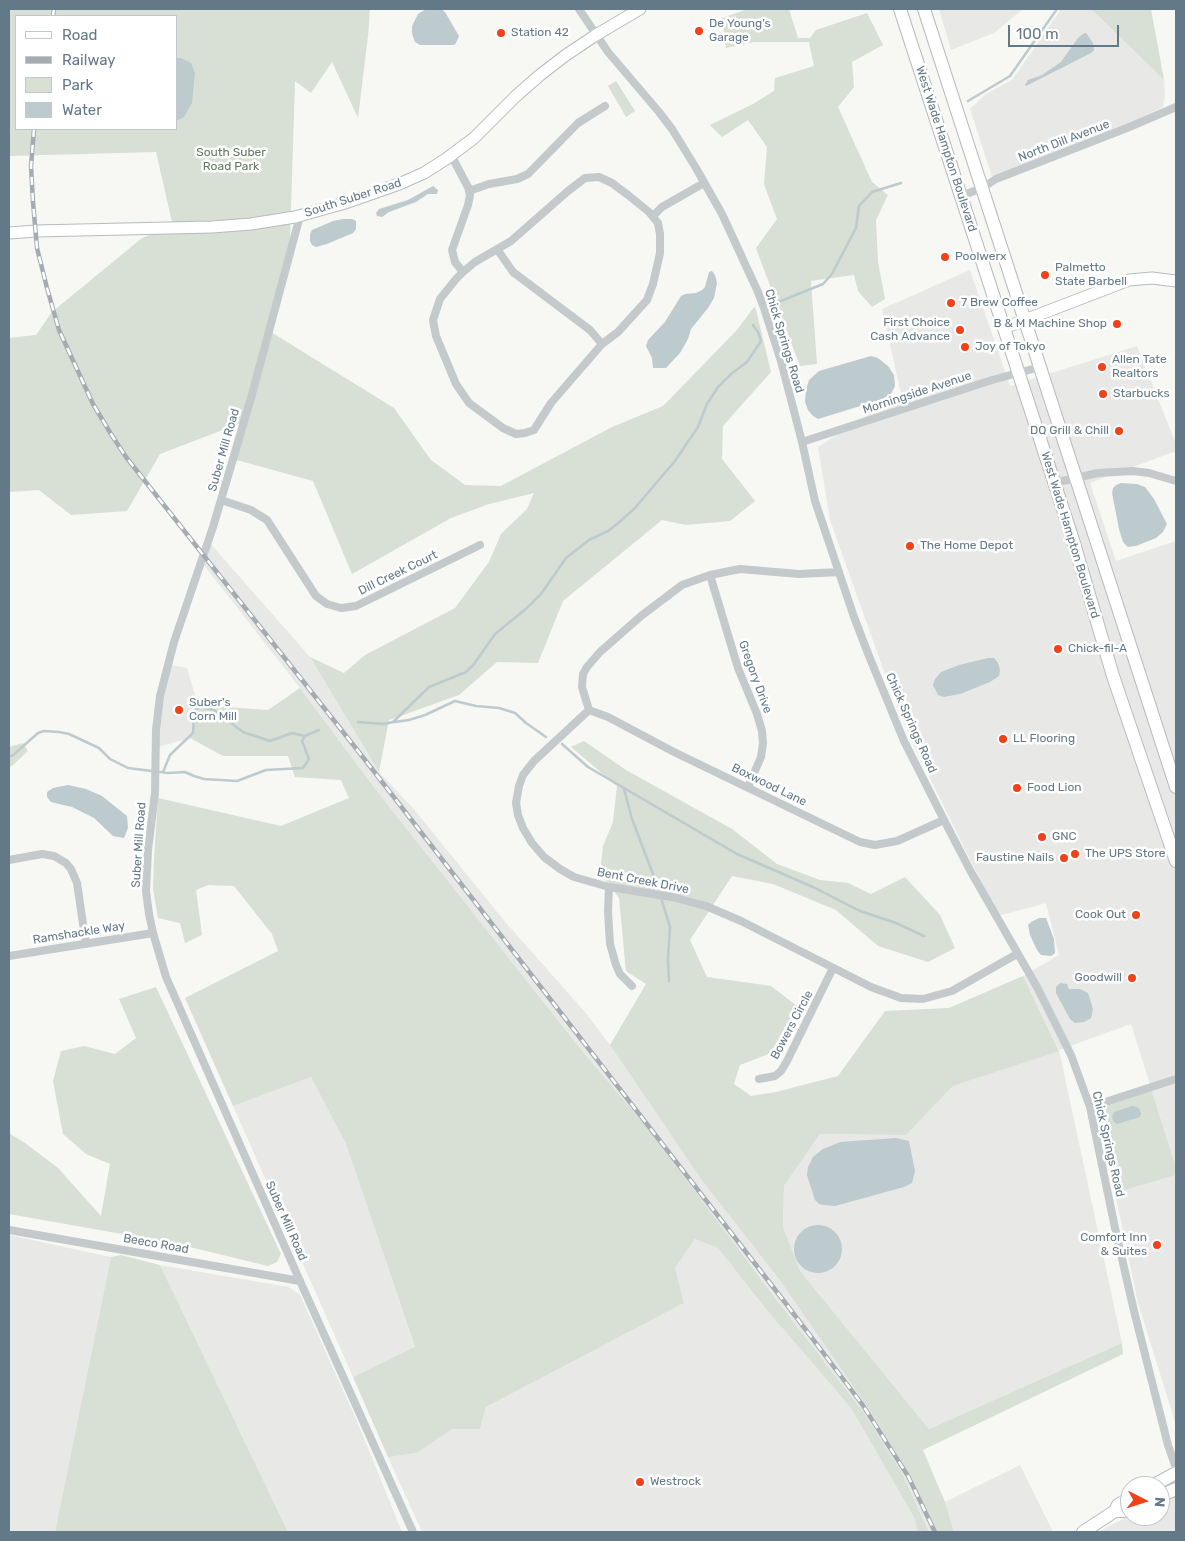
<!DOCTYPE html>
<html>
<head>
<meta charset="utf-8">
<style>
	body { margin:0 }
	#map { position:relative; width:1185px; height:1541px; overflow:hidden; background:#f7f7f3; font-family:Rubik,sans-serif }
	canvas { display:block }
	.frame { position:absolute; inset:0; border:10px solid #637987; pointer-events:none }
	.legend { position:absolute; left:15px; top:15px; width:162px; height:115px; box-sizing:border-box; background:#fff; border:1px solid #c1c9cf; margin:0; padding:6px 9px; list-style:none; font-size:15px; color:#637987 }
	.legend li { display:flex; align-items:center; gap:10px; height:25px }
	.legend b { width:25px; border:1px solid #c1c9cf }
	.north { position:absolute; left:1120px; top:1476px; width:50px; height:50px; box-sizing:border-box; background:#fff; border:1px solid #c1c9cf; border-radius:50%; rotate:95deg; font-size:14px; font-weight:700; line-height:20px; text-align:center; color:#637987 }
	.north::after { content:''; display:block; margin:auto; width:18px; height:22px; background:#f24118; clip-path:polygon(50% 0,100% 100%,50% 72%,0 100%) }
	.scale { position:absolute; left:1008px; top:25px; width:111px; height:22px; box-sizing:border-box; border:2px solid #637987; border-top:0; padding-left:6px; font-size:15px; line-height:18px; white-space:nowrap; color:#637987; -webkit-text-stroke:4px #fff; paint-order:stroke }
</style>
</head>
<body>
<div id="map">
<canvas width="1185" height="1541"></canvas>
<div class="frame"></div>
<ul class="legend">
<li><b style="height:6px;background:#fff"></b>Road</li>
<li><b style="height:6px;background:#a4acb1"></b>Railway</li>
<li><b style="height:14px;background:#d8dfd4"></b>Park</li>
<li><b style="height:14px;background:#bdcace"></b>Water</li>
</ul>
<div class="north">N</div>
<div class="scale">100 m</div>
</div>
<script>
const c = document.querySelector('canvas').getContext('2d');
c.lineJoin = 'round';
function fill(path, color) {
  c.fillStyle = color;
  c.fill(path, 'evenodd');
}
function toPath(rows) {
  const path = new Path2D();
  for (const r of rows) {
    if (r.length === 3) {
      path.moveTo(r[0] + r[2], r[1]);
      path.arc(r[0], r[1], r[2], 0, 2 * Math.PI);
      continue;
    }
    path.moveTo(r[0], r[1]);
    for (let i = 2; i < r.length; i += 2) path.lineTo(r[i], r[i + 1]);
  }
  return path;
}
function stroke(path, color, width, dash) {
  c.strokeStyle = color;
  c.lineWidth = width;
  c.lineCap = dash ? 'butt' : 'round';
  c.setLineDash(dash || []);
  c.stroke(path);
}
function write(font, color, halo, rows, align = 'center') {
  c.font = font + ' Rubik,sans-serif';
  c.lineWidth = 5;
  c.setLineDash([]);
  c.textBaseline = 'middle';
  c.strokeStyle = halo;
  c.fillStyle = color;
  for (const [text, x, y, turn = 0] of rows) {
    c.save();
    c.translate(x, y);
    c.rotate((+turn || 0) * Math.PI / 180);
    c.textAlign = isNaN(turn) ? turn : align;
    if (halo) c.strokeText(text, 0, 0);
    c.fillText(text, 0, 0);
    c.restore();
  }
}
fill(toPath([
	[939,9,1023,9,994,33,951,50],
	[1061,9,1091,9,1164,80,1165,95,1163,107,1125,125,992,177,970,109,986,94,1012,80],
	[970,270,1010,386,1137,346,1176,444,1176,451,1090,483,1116,561,1176,541,1176,1167,1131,1024,1059,1050,1122,1343,929,1429,800,1271,783,1227,784,1186,820,1134,906,1135,953,1086,1059,1050,1023,976,1059,955,1046,903,998,916,915,748,891,691,830,520,818,447,901,394,882,309],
	[210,543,310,657,379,772,412,807,507,924,585,1012,610,1045,703,1182,779,1279,868,1408,900,1459,938,1532,929,1532,901,1471,864,1413,769,1290,650,1131,583,1052,376,790,300,688,203,564],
	[171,665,187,668,198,705,190,738,158,747,160,715,165,687],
	[311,1077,346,1144,415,1348,353,1377,233,1106],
	[1176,1175,1176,1425,1138,1303,1115,1193],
	[9,1235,111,1257,55,1532,9,1532],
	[695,1239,718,1248,766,1309,851,1408,915,1519,917,1532,422,1532,388,1457,417,1453,452,1429,480,1429,486,1407,684,1303,675,1268],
	[160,1265,289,1287,300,1295,357,1421,402,1532,288,1532],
	[1020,1465,1053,1532,954,1532,945,1502],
	[1176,1494,1176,1532,1099,1532,1109,1526,1130,1516,1160,1516,1160,1502]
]), '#e8e8e7');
fill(toPath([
	[9,9,370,9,368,36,358,118,332,62,311,93,295,81,290,241,266,329,394,408,431,460,465,485,501,486,612,427,663,406,736,331,755,306,771,372,723,426,722,459,755,501,730,521,686,525,662,520,563,601,538,663,497,662,459,695,389,720,379,772,310,657,344,673,365,655,455,608,489,562,501,534,527,509,534,493,489,504,451,518,352,574,313,481,233,459,241,423,160,454,127,511,71,515,39,490,9,492,9,338,36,335,52,312,142,238,171,227,172,222,156,152,9,156],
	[16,16,176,16,176,129,16,129],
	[748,9,789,9,798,38,810,38,816,30,867,13,883,45,852,62,854,87,838,107,872,182,888,195,876,220,878,262,885,299,872,307,858,291,854,275,811,281,817,364,800,366,756,248,777,219,764,184,767,147,748,120,722,137,710,125,753,104,774,91,775,78,814,66,809,42,754,42,726,48,722,18],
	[1091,9,1151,9,1164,80],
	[616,81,635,111,626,117,608,86],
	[300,688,376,790,583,1052,650,1131,769,1290,864,1413,901,1471,929,1532,917,1532,915,1519,851,1408,766,1309,718,1248,695,1239,675,1268,684,1303,486,1407,480,1429,452,1429,417,1453,388,1457,353,1377,415,1347,346,1144,311,1077,233,1106,185,998,278,951,272,934,234,886,208,885,196,890,202,935,185,943,180,923,158,918,153,889,154,859,158,798,281,826,349,798,341,780,295,777,288,756,223,756,190,738,198,705,268,710],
	[584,741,626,770,732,829,777,864,820,880,848,883,871,894,905,877,940,915,955,948,928,962,878,946,836,910,773,884,732,876,690,940,707,977,771,986,797,1006,771,1053,740,1065,734,1084,751,1096,776,1092,838,1076,885,1011,949,1008,1023,976,1059,1051,953,1086,906,1135,820,1134,784,1186,783,1227,800,1271,929,1429,1122,1343,1123,1354,923,1450,945,1502,954,1532,938,1532,900,1459,868,1408,779,1279,703,1182,610,1045,646,984,626,971,619,898,600,873,603,846,613,822,617,786,571,747],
	[23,743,28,751,13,765,9,767,9,747],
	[156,987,281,1254,277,1262,268,1266,173,1243,9,1214,9,1133,25,1143,58,1168,101,1216,110,1164,86,1154,63,1134,53,1081,61,1051,84,1046,115,1054,136,1038,119,999],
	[1150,1085,1176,1167,1176,1175,1115,1193,1095,1102],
	[121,1255,160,1265,288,1532,55,1532,111,1257]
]), '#d8dfd4');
fill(toPath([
	[426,9,441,9,445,12,459,36,456,43,454,45,420,45,415,42,412,34,412,26,418,14],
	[1086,33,1093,43,1094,50,1091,53,1026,86,1025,85,1028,80,1042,75,1061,62,1078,38,1083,34],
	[176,58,181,58,191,63,195,73,192,103,184,117,176,121],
	[433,186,438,190,437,194,428,194,416,202,389,212,382,217,377,216,376,213,379,209,408,200],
	[343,219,352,219,356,221,356,229,353,233,327,244,316,247,312,245,310,241,310,234,312,230,333,221],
	[712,271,715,275,717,283,714,298,708,308,691,329,688,339,680,353,666,368,653,368,652,358,646,346,648,340,665,322,681,296,685,294,696,293,702,290,705,287,709,272],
	[871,356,878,358,888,366,894,375,895,386,891,394,883,399,818,419,813,416,808,410,805,402,806,390,809,380,819,371],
	[1121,483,1137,484,1145,487,1154,499,1167,524,1163,532,1156,538,1136,546,1128,547,1123,542,1119,529,1112,493,1113,488,1116,485],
	[988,658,994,658,998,663,1000,670,999,676,990,682,960,694,944,697,938,695,933,685,935,679,941,672,959,665],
	[68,785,86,789,102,796,127,816,128,828,124,838,113,836,94,818,72,807,51,802,47,797,47,792,53,788],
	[1039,918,1046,918,1054,939,1055,953,1051,956,1041,955,1037,950,1030,935,1028,925,1031,922],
	[1060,983,1067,984,1069,989,1080,989,1088,993,1093,1009,1091,1018,1084,1022,1075,1023,1070,1019,1056,993,1056,987],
	[1132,1106,1137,1107,1140,1110,1141,1113,1140,1117,1117,1124,1114,1122,1112,1117,1114,1112],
	[896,1138,909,1141,915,1171,912,1183,904,1187,835,1206,824,1205,819,1204,815,1200,807,1175,808,1167,813,1157,823,1149,840,1142],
	[818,1249,24]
]), '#bdcace');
stroke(toPath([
	[968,101,1010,76,1057,9],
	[776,303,823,284,832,274,856,228,859,206,872,192,901,183],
	[358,722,384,724,393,722,429,687,466,672,474,664,495,634,527,608,541,594,566,558,589,540,608,531,617,524,634,509,675,461,698,427,707,404,718,387,731,374,747,362,761,341,758,332,753,325],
	[394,722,409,720,425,715,455,701,476,706,499,708,515,713,526,723,546,737],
	[562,744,588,767,737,854,813,887,860,911,896,923,924,936],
	[9,756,12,756,38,733,44,731,59,732,69,734,99,748,110,759,128,768,168,773,185,772,194,776,204,779,237,781,266,770,303,768,309,759,302,741,305,736,319,730],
	[163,772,170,755,193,733,194,712,199,707,214,710,243,732,270,741,292,733,305,736],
	[624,789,632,819,656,882],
	[662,901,670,927,668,958,669,981]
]), '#bdcace', 2.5);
const secondary = toPath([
	[9,233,36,231,212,227,251,224,295,217,345,203,399,184,424,173,446,159,474,138,516,96,540,75,566,55,596,35,640,9],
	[1004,328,1129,280,1152,278,1176,281]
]);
const primary = toPath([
	[900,9,1073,540,1113,676,1176,861],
	[924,9,1176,787],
	[1152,1486,1176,1473],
	[1160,1496,1176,1489],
	[1115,1511,1130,1511],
	[1083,1532,1115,1511,1118,1505,1130,1498]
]);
stroke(secondary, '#b6bcc0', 13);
stroke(primary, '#b7bcbf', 14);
stroke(toPath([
	[579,9,608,52,659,112,672,129,696,168,722,214,758,292,764,308,781,361,802,442,815,501,854,617,869,656,904,741,944,820,971,872,1037,987,1071,1055,1090,1107,1115,1228,1134,1311,1168,1445,1176,1468],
	[451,155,468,187,470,195,468,205,452,250,455,262,463,272],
	[599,177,612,183,628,195,649,212,658,223,660,234,660,253,653,284,647,300,618,332,602,344,551,403,534,430,525,433,516,434,503,428,469,403,456,384,436,336,433,320,440,299,456,279,463,272,475,262,511,241,568,191,585,178,599,177],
	[469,191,489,184,517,179,528,174,578,123,605,106],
	[961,196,982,188,996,179,1127,128,1176,107],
	[300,216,251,398,213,527,174,642,160,696,156,730,155,793,148,850,146,891,149,914,153,933,166,977,300,1281,413,1532],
	[653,216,662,207,704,183],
	[497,249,513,272,590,330,602,344],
	[802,442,992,380,1040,367],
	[1054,483,1098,473,1133,471,1149,473,1176,481],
	[221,500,251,510,267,520,316,596,327,604,341,608,356,606,480,545],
	[839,572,799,574,740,569,710,575,682,585,641,616,600,652,587,667,583,674,582,687,589,710,534,761,523,775,519,786,516,803,518,815,523,828,532,843,544,857,560,869,574,877,609,887,672,897,706,906,741,921,871,987,901,998,923,999,952,991,1017,954],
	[710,575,738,668,757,714,762,731,763,743,761,757,748,787],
	[589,710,608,717,674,752,860,842,875,845,897,841,944,820],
	[9,860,42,854,54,856,66,863,71,869,77,883,86,944],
	[609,887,608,912,610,944,616,965,620,974,632,986],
	[9,956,153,933],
	[759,1079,775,1076,781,1071,787,1061,833,968],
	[1090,1107,1176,1079],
	[9,1230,300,1281]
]), '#c4c9cc', 8);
stroke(secondary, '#fff', 11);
stroke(primary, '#fff', 12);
const rail = toPath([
	[53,16,54,9],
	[34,129,31,166,33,202,37,248,47,288,59,330,93,404,111,434,126,457,362,756,787,1305,862,1404,908,1476,935,1532]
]);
stroke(rail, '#a4acb1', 4.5);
stroke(rail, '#fff', 2.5, [8]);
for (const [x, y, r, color] of [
	[699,31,5,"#f24118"],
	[501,33,5,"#f24118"],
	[945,257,5,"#f24118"],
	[1045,275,5,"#f24118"],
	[951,303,5,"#f24118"],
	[1117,324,5,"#f24118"],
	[960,330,5,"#f24118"],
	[965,347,5,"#f24118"],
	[1102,367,5,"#f24118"],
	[1103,394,5,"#f24118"],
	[1119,431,5,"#f24118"],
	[910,546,5,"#f24118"],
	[1058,649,5,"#f24118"],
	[179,710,5,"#f24118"],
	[1003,739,5,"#f24118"],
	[1017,788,5,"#f24118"],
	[1042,837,5,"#f24118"],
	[1075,854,5,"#f24118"],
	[1064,858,5,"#f24118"],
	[1136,915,5,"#f24118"],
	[1132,978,5,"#f24118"],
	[1157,1245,5,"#f24118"],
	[640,1482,5,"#f24118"]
]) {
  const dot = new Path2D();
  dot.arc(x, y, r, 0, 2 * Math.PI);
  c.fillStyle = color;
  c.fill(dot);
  stroke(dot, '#fff', 2);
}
write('12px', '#637987', '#fff', [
	["De Young's",709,24],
	["Garage",709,38],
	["Station 42",511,33],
	["Poolwerx",955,257],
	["Palmetto",1055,268],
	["State Barbell",1055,282],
	["7 Brew Coffee",961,303],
	["First Choice",950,323,"right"],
	["Cash Advance",950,337,"right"],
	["B & M Machine Shop",1107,324,"right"],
	["Joy of Tokyo",975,347],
	["Allen Tate",1112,360],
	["Realtors",1112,374],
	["Starbucks",1113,394],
	["DQ Grill & Chill",1109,431,"right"],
	["The Home Depot",920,546],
	["Chick-fil-A",1068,649],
	["Suber's",189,703],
	["Corn Mill",189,717],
	["LL Flooring",1013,739],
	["Food Lion",1027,788],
	["GNC",1052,837],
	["The UPS Store",1085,854],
	["Faustine Nails",1054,858,"right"],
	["Cook Out",1126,915,"right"],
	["Goodwill",1122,978,"right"],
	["Comfort Inn",1147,1238,"right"],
	["& Suites",1147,1252,"right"],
	["Westrock",650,1482]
], 'left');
write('12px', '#637987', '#fff', [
	["North Dill Avenue",1064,141,-21],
	["West Wade Hampton Boulevard",946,149,72],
	["South Suber Road",353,198,-18],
	["Chick Springs Road",784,341,73],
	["Morningside Avenue",917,393,-18],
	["Suber Mill Road",224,450,-74],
	["West Wade Hampton Boulevard",1070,535,73],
	["Dill Creek Court",398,573,-26],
	["Gregory Drive",755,677,70],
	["Chick Springs Road",911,723,66],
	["Boxwood Lane",769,785,26],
	["Suber Mill Road",139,845,-86],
	["Bent Creek Drive",643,881,11],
	["Ramshackle Way",79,933,-9],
	["Bowers Circle",792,1025,-62],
	["Chick Springs Road",1108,1144,77],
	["Suber Mill Road",286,1221,66],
	["Beeco Road",156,1244,10]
]);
write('12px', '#65785f', '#fff', [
	["South Suber",231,153],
	["Road Park",231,167]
]);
</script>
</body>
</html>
